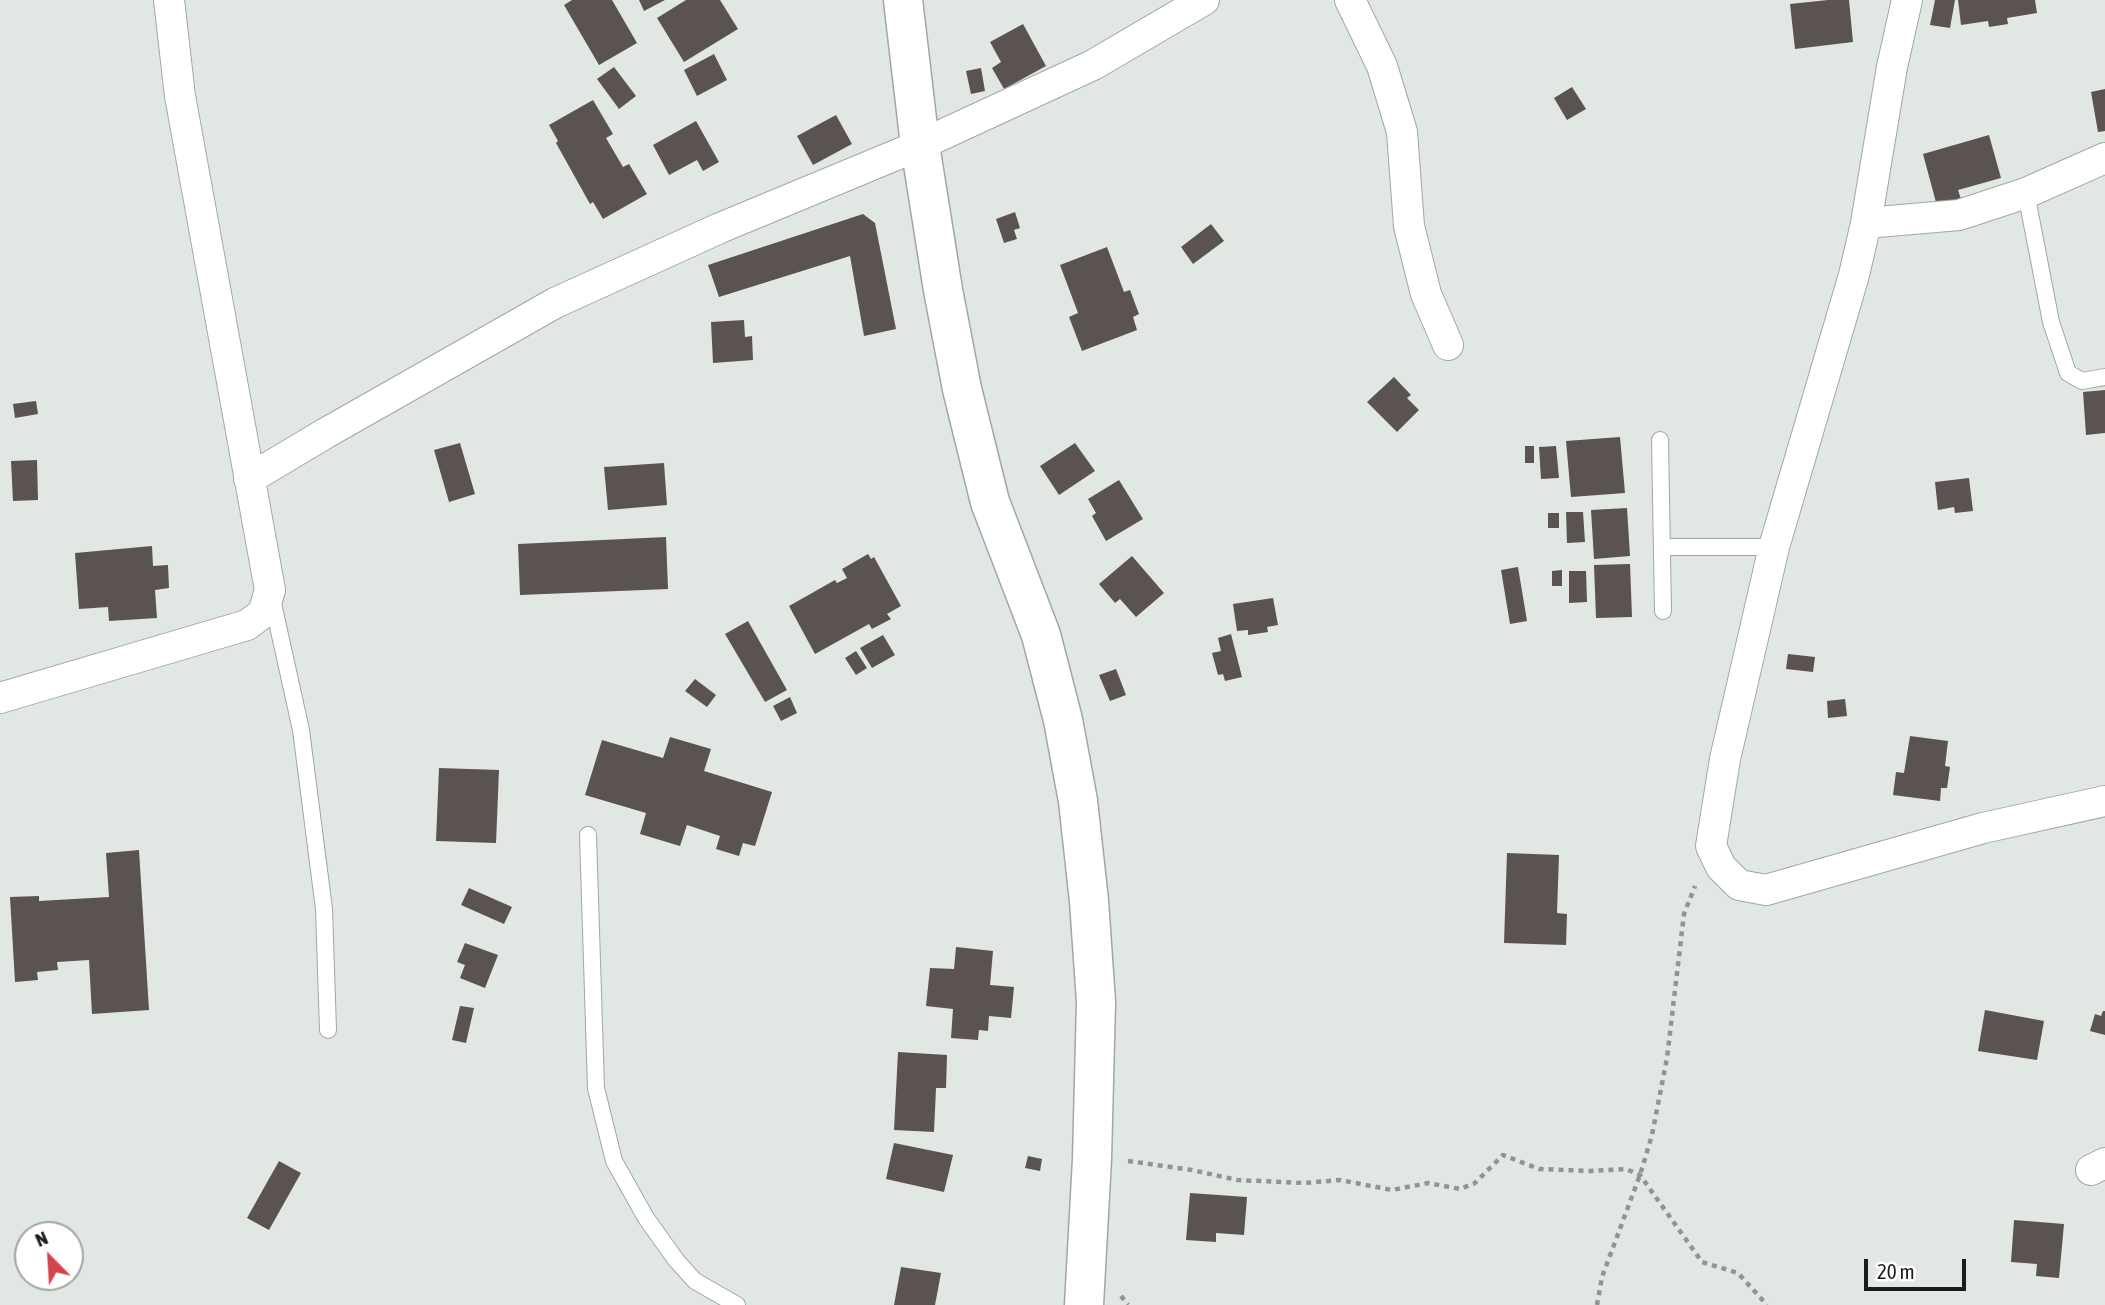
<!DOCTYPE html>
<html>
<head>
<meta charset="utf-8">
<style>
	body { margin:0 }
	#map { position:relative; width:2105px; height:1305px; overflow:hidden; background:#e1e7e2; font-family:"Asap Condensed",sans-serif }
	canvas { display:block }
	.north { position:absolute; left:14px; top:1221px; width:70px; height:70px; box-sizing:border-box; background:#fff; border:2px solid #a4a4a4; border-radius:50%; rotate:336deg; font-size:19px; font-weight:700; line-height:28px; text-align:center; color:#1b1c1b }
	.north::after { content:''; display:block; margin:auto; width:24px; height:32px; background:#d4444c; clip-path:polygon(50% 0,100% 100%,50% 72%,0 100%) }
	.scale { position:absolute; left:1864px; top:1259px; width:102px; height:32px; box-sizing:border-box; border:4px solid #1b1c1b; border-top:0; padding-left:9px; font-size:21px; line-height:24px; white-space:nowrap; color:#1b1c1b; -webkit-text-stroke:5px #fff; paint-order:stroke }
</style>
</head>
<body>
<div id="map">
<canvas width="2105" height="1305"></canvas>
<div class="north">N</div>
<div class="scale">20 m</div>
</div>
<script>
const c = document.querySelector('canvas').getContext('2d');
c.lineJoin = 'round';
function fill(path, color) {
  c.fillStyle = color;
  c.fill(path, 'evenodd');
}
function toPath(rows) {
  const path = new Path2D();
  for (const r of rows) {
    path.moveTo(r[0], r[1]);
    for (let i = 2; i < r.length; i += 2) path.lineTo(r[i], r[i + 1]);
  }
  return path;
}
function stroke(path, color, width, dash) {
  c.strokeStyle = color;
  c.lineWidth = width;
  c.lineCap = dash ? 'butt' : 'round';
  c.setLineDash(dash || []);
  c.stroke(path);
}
fill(toPath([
	[572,0,612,0,637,43,599,65,564,5],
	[639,0,665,0,644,11],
	[686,0,720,0,738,29,684,62,657,18],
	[1828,0,1849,0,1853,42,1795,49,1790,4],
	[1935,0,1955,0,1950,28,1930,25],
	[1958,0,2035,0,2037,13,2007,18,2008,24,1989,27,1988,21,1961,25],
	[1023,24,1046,66,1004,89,992,68,1001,62,990,42],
	[714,54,727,80,697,96,684,70],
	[614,67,636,96,619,109,597,79],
	[981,68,985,91,971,94,966,71],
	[1572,87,1586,109,1567,120,1554,98],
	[2105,89,2105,131,2098,132,2091,92],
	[593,100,613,134,606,138,623,167,629,164,647,194,603,219,593,202,590,204,556,143,558,141,549,125],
	[836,115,852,144,813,165,797,136],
	[696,121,719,162,703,171,697,160,669,175,653,145],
	[1989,135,2001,178,1958,190,1961,199,1937,206,1923,154],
	[1015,212,1020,228,1014,230,1017,239,1004,243,996,219],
	[863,214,875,223,896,329,864,336,850,256,719,297,708,265],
	[1211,224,1224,241,1193,264,1181,247],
	[1107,247,1124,292,1130,290,1139,314,1133,317,1137,330,1082,351,1069,317,1078,313,1060,265],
	[744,320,745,337,752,336,753,360,713,363,711,322],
	[1394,377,1411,395,1407,398,1419,410,1397,432,1367,402],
	[2105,390,2105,433,2086,435,2083,392],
	[36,401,38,414,15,418,13,404],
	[1620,437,1625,493,1571,497,1566,441],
	[460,443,475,494,449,502,434,450],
	[1075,443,1095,471,1059,495,1040,466],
	[1525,446,1534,446,1534,463,1525,463],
	[1556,446,1559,478,1541,479,1539,447],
	[37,460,38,500,13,501,11,461],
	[664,463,667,505,608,510,604,467],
	[1969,478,1973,511,1955,513,1954,507,1938,510,1935,482],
	[1119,480,1143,519,1106,541,1092,516,1096,513,1088,499],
	[1627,508,1630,556,1594,559,1591,510],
	[1566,512,1583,512,1585,542,1567,543],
	[1548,513,1559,513,1559,528,1548,528],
	[666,537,668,589,520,595,518,544],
	[152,546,153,566,168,565,169,588,155,590,157,618,109,621,108,607,79,609,75,553],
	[868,554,871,559,874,557,901,606,887,614,891,619,872,629,869,624,815,654,789,606,835,580,837,583,847,578,842,569],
	[1132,556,1164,593,1136,617,1120,599,1115,603,1099,584],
	[1630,564,1632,617,1596,618,1594,565],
	[1518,567,1527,621,1510,624,1501,570],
	[1562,570,1562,586,1552,586,1552,571],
	[1569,571,1586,571,1587,602,1569,603],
	[1273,598,1278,625,1267,627,1268,632,1248,635,1248,630,1237,631,1233,604],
	[748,621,787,690,765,702,725,634],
	[1231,634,1242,677,1225,681,1223,674,1218,675,1212,653,1221,651,1218,638],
	[883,635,895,655,872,668,860,648],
	[856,651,867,668,856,675,845,658],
	[1788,654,1815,657,1813,672,1786,669],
	[1116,669,1126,695,1110,701,1099,675],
	[695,679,716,695,707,707,685,691],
	[790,697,797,713,781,721,773,706],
	[1845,699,1847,716,1828,718,1827,701],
	[1910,736,1948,741,1945,766,1950,767,1947,788,1941,788,1940,801,1893,795,1896,772,1904,773],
	[670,737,711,749,704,771,772,792,755,846,743,843,739,856,716,849,720,836,687,825,680,846,640,834,646,813,585,795,602,740,663,758],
	[439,768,499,770,496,843,436,841],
	[139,850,149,1010,92,1014,89,960,57,962,58,970,37,972,38,980,15,982,10,897,39,896,39,901,109,897,106,853],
	[1507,853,1559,855,1557,913,1567,914,1566,945,1504,943],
	[469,888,512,907,504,924,461,905],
	[465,943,498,955,485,988,460,978,465,965,457,962],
	[956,947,993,951,990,985,1014,987,1011,1018,989,1016,988,1031,979,1030,978,1040,951,1038,953,1009,926,1006,930,968,954,969],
	[460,1006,474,1008,466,1043,452,1040],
	[1985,1010,2044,1021,2037,1060,1978,1051],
	[2103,1011,2105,1011,2105,1035,2090,1031,2095,1014,2101,1016],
	[898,1052,947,1055,946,1088,936,1088,934,1132,894,1130],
	[894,1143,953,1155,944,1192,886,1179],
	[1028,1156,1042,1159,1040,1171,1025,1168],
	[279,1161,301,1173,269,1230,247,1218],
	[1190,1193,1247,1197,1244,1235,1216,1233,1216,1242,1186,1240],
	[2014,1220,2064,1224,2059,1278,2036,1276,2037,1264,2011,1262],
	[901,1267,941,1273,935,1305,894,1305]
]), '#5a5352');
const service = toPath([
	[2026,193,2051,322,2068,373,2082,381,2105,377],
	[1660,440,1663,611],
	[1662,547,1774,547],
	[272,599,301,730,324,909,328,1030],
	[588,835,596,1088,614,1161,646,1218,676,1260,695,1281,737,1305]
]);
const minor = toPath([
	[1350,0,1382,66,1402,132,1409,226,1426,294,1448,345],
	[1907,0,1892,67,1866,223,1854,275,1774,547,1725,759,1711,846,1721,867,1739,885,1766,890,1983,828,2105,801],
	[1866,223,1959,215,2026,193,2105,158],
	[249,479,326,433,555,303,720,228,920,145,1093,65,1204,0],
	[0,698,247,625,263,613,270,590,180,96,169,0],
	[2091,1170,2105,1163]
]);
const tertiary = toPath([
	[903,0,920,145,943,290,962,389,990,502,1041,635,1063,720,1078,801,1089,901,1096,1002,1092,1159,1084,1305]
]);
stroke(service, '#a2a7a2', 18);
stroke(minor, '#a2a7a2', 32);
stroke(tertiary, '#a2a7a2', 41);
stroke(toPath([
	[1128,1161,1192,1170,1237,1180,1304,1183,1340,1180,1392,1190,1428,1183,1460,1189,1475,1183,1503,1155,1539,1169,1590,1171,1626,1169,1640,1175,1702,1262,1738,1273,1767,1305],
	[1121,1296,1128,1305],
	[1597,1305,1602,1277,1640,1175,1652,1135,1667,1058,1684,914,1695,886]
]), '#919591', 4.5, [5, 5]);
stroke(service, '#fff', 16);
stroke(minor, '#fff', 30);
stroke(tertiary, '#fff', 38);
</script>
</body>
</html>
